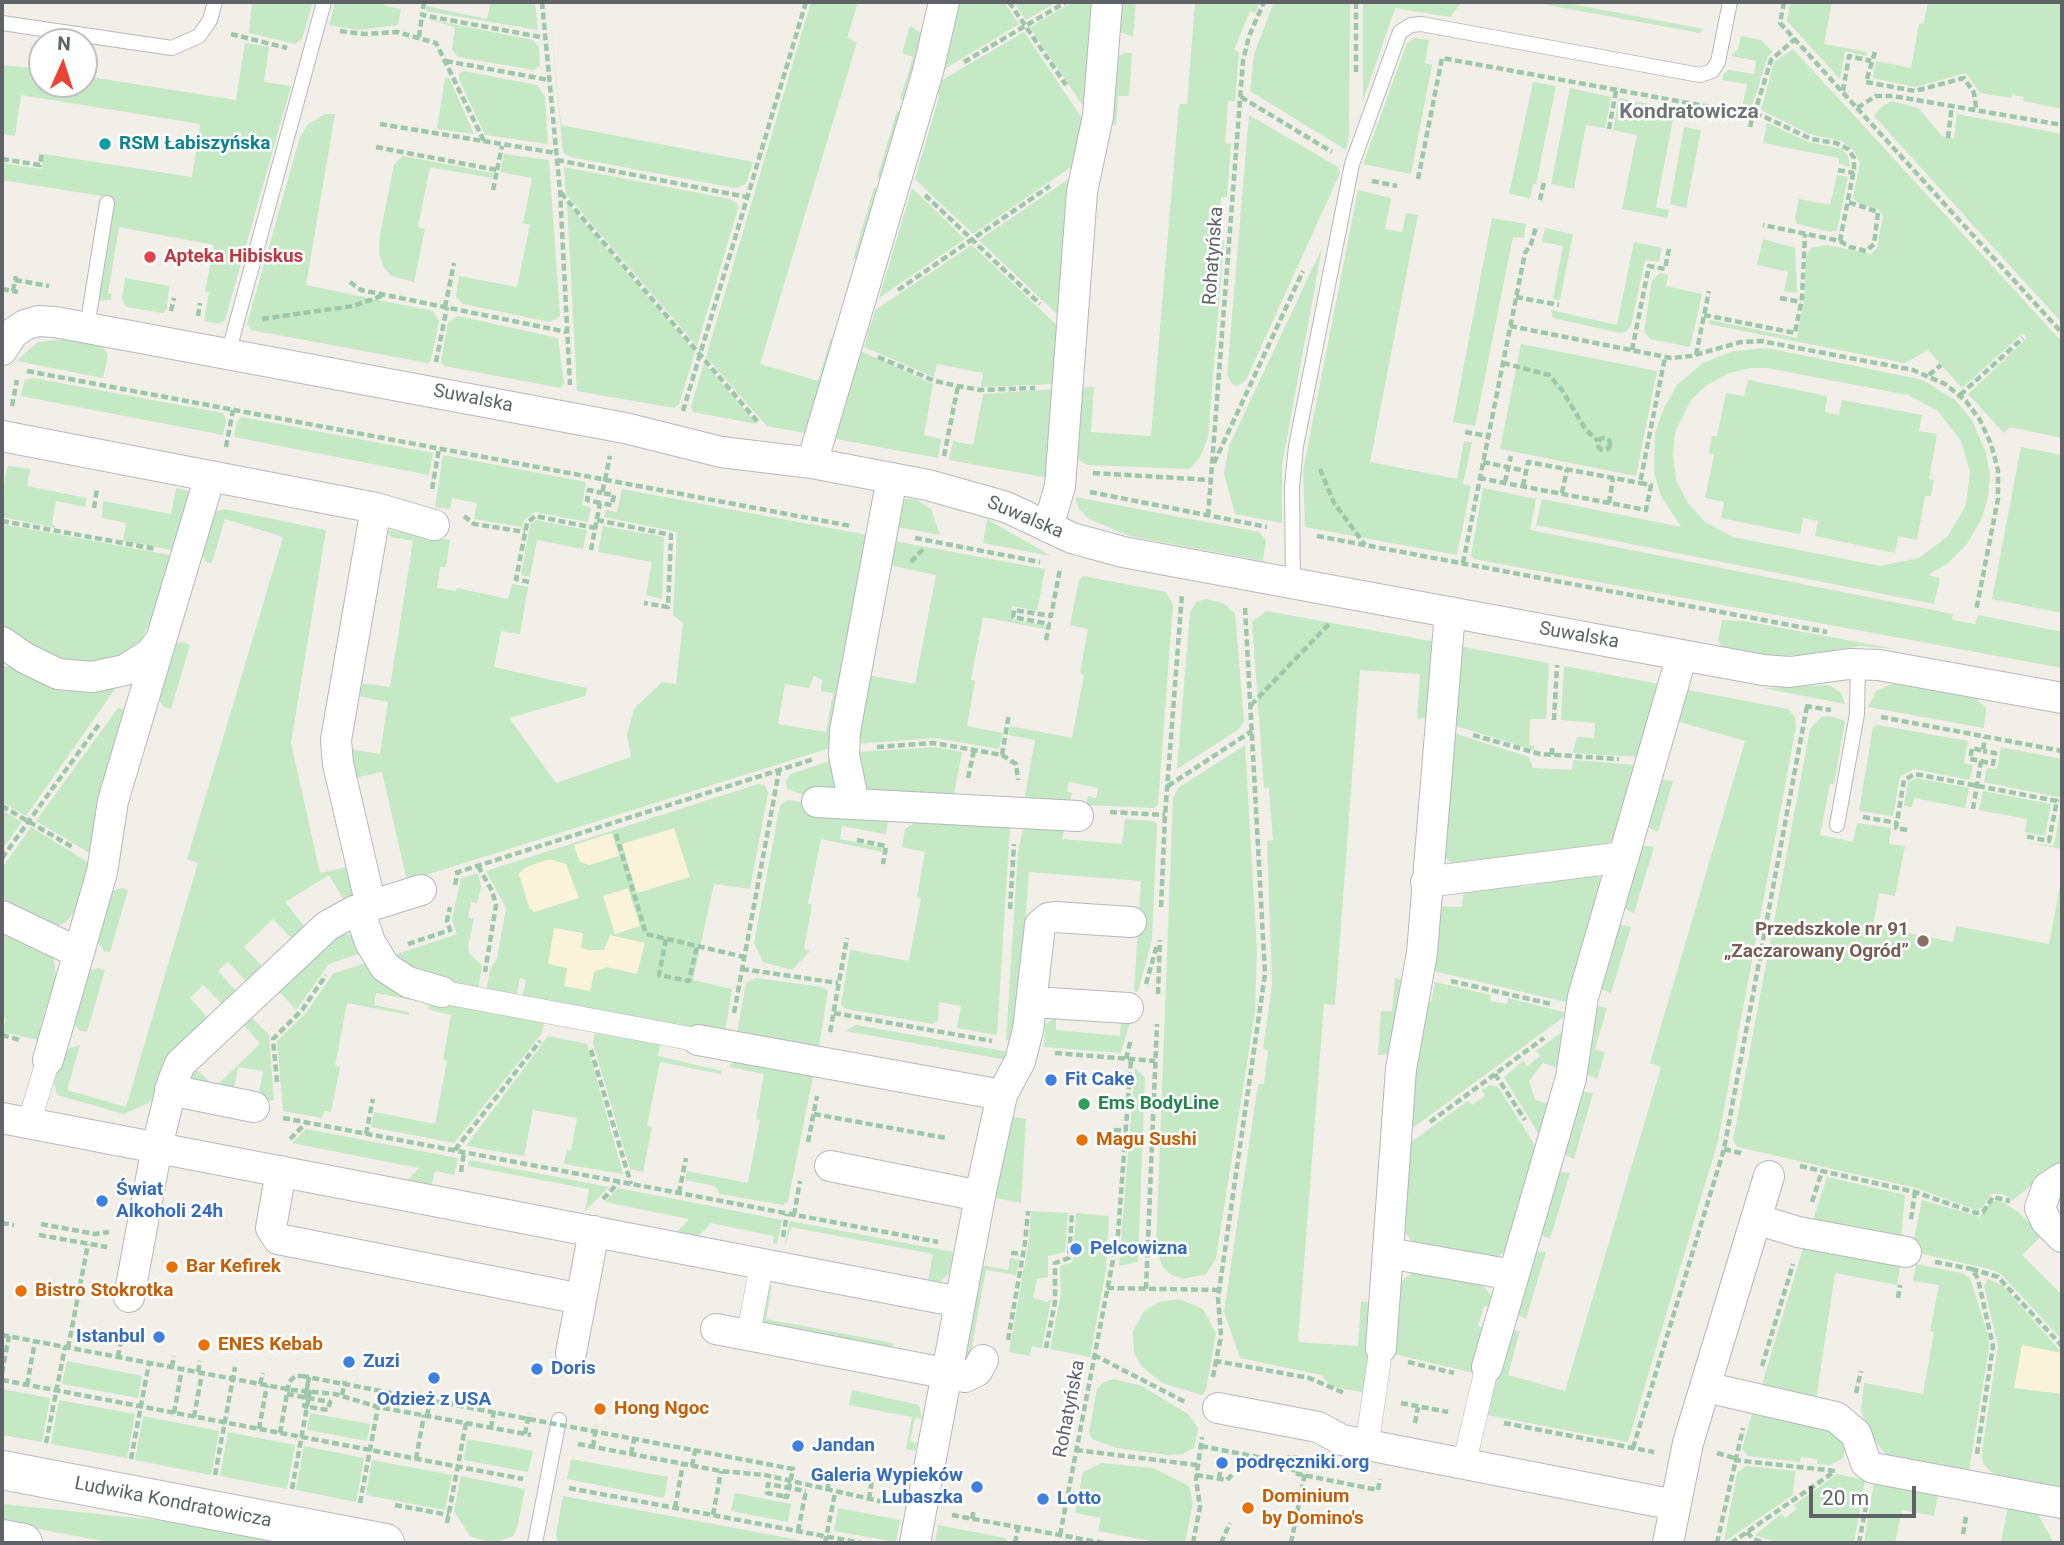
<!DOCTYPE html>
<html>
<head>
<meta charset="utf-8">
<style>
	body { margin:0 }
	#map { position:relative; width:2064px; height:1545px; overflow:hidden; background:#f1efe8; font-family:Roboto,sans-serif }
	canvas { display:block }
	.frame { position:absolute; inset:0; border:4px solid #5f6368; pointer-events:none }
	.north { position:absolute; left:28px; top:28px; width:70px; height:70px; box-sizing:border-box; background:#fff; border:2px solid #bfc1c3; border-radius:50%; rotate:3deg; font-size:19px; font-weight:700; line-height:28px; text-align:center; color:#5f6368 }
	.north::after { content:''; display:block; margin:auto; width:24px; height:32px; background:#ea4335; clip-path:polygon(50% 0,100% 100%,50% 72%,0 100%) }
	.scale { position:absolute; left:1809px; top:1486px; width:107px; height:32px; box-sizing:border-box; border:4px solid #5f6368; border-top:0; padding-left:9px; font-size:21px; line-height:24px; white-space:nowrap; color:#5f6368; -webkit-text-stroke:5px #fff; paint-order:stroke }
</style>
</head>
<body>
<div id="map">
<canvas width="2064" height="1545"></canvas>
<div class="frame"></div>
<div class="north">N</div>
<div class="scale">20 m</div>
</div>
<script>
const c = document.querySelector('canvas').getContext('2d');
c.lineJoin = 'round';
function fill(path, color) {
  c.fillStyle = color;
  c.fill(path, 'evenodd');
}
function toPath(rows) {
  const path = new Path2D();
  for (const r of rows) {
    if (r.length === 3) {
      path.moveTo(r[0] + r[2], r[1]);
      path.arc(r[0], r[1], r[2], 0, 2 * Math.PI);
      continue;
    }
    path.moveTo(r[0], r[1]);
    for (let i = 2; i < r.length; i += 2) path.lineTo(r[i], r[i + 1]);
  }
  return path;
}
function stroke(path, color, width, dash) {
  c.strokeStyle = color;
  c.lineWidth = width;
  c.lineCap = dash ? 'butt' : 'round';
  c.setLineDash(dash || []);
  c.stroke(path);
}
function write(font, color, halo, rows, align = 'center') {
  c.font = font + ' Roboto,sans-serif';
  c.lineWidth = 5;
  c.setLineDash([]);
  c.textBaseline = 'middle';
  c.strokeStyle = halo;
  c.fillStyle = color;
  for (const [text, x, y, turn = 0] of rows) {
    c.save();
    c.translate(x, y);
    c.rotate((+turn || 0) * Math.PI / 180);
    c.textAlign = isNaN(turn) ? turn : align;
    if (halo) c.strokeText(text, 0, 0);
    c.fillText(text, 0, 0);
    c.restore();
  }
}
fill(toPath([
	[252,2,313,2,302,39,295,44,249,33],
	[335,2,385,2,385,6,401,9,398,25,358,30,329,25],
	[491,2,535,2,538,30,426,11,426,6,487,19],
	[549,2,561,125,753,162,746,184,735,188,570,157,563,153],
	[811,2,858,2,847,38,857,42,760,364,818,381,831,338,834,339,811,428,805,433,767,426,706,357],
	[959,2,1004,2,1019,24,938,73],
	[1013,2,1057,2,1026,20],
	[1073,2,1095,2,1085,109,1030,27],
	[1117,2,1136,2,1133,37,1115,30],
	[1195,2,1260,2,1255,13,1250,11,1234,50,1239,52,1235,101,1228,101,1225,143,1231,144,1227,197,1221,197,1218,238,1224,240,1208,438,1199,459,1189,469,1087,465,1076,458,1079,391,1086,387,1094,387,1091,432,1151,436,1179,104,1187,104],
	[1274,2,1350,2,1349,134,1346,150,1250,91,1254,54],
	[1363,2,1462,2,1450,17,1395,8,1363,101],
	[1531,2,1562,2,1703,29,1700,33],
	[1790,2,1832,2,1824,44,1867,52,1866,56,1845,51,1840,79,1787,21],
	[1928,2,2062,2,2062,109,2023,101,2024,97,2012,95,2011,98,1980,93,1966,73,1915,87,1873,78,1876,61,1911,68,1919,24,1924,23],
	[427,19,533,40,539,47,540,66,534,70,458,57,452,50,455,27],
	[910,26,923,34,906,102,900,99,913,57,902,53],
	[1024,32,1086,124,1083,159,973,234,915,179,939,97,937,83],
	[1741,36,1761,40,1773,52,1768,56,1753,103,1748,109,1742,108,1747,84,1722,80,1724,73,1729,70,1754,74,1756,61,1731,56,1738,49],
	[1414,38,1429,40,1425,63,1432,65,1411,174,1363,164,1407,43],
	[245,43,269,47,264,82,291,86,225,320,220,324,204,321,209,292,205,292,214,245,119,227,108,293,112,294,111,300,98,301,114,198,2,180,2,163,42,169,44,154,192,177,200,124,21,95,15,136,2,134,2,65,42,69,42,84,84,84,84,76,236,100],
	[1793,49,2062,342,2062,438,2010,427,2004,433,1968,394,2027,338,2023,333,1962,388,1928,350,1905,363,1708,324,1710,320,1797,338,1805,293,1806,257,1811,248,1827,245,1871,254,1877,248,1883,216,1878,209,1858,203,1853,198,1860,163,1854,151,1842,141,1809,134,1761,110,1774,62],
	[1124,53,1132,53,1129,96,1118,96,1116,125,1111,124,1112,60],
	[464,71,537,85,545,97,548,144,485,135,459,79,459,74],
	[445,77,449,78,474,134,437,129],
	[1533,82,1556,86,1536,184,1533,184,1530,198,1509,194],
	[1570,88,1611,97,1605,128,1586,125,1574,189,1551,184],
	[1619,98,1675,109,1656,207,1669,210,1667,218,1622,209,1637,135,1613,130],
	[1892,101,1918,108,1942,136,1948,138,1954,138,1957,114,2062,134,2062,323,1874,116,1881,107],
	[897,111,903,113,882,180,877,178],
	[325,114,335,114,306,285,433,311,439,321,431,360,428,363,251,330,247,324,300,137,308,124],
	[1249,115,1338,167,1340,173,1246,380,1237,386,1232,384,1227,375],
	[1767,123,1809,142,1842,149,1848,156,1850,167,1839,164,1839,158,1763,143],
	[1684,127,1701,130,1686,208,1670,204],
	[504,154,549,160,560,316,550,322,463,304,456,297,459,276,517,287,530,225,523,223,532,178,500,172],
	[403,156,493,173,492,178,430,167,418,227,425,229,414,282,391,276,383,266,379,253,380,234,394,165],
	[564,167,730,199,739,205,697,346,566,194],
	[1837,175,1848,177,1837,230,1831,232,1797,224,1795,218,1799,199,1830,205],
	[1073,176,1060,317,979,240],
	[874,188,880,189,858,260,853,259],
	[912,188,965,239,879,298],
	[1358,190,1391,198,1385,229,1402,232,1406,213,1418,215,1370,462,1457,479,1464,441,1472,442,1463,484,1471,486,1457,555,1305,527,1303,471],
	[567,203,695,352,679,404,674,408,577,391],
	[1492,218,1526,224,1524,238,1513,237,1475,426,1453,422],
	[1545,228,1573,234,1560,300,1553,299,1563,246,1542,242],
	[1763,239,1795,248,1797,293,1784,291,1788,272,1757,265],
	[1634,242,1662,248,1659,262,1645,260,1631,325,1627,331,1620,333,1553,318,1551,310,1617,325],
	[972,245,1061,329,1057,384,981,387,983,373,937,364,934,377,864,347,875,310],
	[1322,248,1282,465,1282,523,1235,514,1224,474,1229,446],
	[1660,273,1668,275,1666,286,1702,294,1690,347,1650,339,1644,332,1652,280],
	[125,278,169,286,167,309,163,313,126,307,122,299],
	[458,316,558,338,564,383,561,388,444,366,441,362,448,322],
	[66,339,103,347,108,355,103,378,16,361,38,342],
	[1521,344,1657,371,1636,476,1500,449],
	[1767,348,1923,380,1955,400,1972,420,1986,453,1990,475,1988,498,1981,520,1967,544,1948,563,1928,575,1940,578,1934,604,1536,525,1542,499,1681,527,1661,496,1654,473,1655,433,1664,408,1678,384,1703,363,1733,351],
	[1751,368,1767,368,1908,395,1938,411,1961,441,1970,472,1966,505,1948,536,1919,558,1880,566,1733,537,1705,522,1688,503,1676,480,1673,455,1675,432,1691,400,1707,385,1729,373],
	[863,352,933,384,924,435,941,439,938,458,831,438,858,353],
	[704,363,757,424,693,412,691,407],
	[33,378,223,413,226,420,223,435,21,396,25,380],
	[1748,380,1827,396,1825,412,1839,415,1842,400,1922,415,1919,431,1937,434,1929,479,1934,480,1931,496,1925,496,1917,540,1898,536,1895,553,1815,536,1818,521,1803,518,1800,534,1721,518,1724,502,1705,498,1714,455,1709,453,1712,436,1717,436,1726,393,1744,396],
	[1056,389,1049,478,949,460,953,441,973,445,983,394],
	[242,417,433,453,429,475,234,437,237,421],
	[2021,447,2062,455,2062,613,1992,599],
	[443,455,586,482,582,505,591,508,588,522,535,512,524,520,522,527,474,519,477,503,452,498,450,509,435,507],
	[9,466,30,469,27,486,87,498,85,507,56,501,52,524,56,528,2,517,6,470],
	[176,488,189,491,184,510,191,521,187,532,178,530,172,550,123,541,126,523,102,518,103,501,171,514],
	[1483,488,1536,499,1530,530,1953,614,1952,620,1975,624,1978,615,2062,632,2062,668,1474,559,1471,555],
	[622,489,867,535,852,654,842,662,830,728,838,730,836,746,407,881,382,772,354,778,349,749,380,754,388,702,358,696,361,683,390,687,413,541,391,537,387,532,390,530,450,540,446,567,440,567,437,588,456,591,457,588,508,599,512,584,528,587,520,634,501,631,494,667,587,688,585,696,509,718,556,783,631,757,627,735,634,709,662,682,676,684,683,623,673,615,677,532,604,517,606,510,617,512],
	[814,676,822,680,821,691,833,693,826,732,778,724,785,684,809,688],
	[1075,497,1259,532,1266,540,1263,561,1130,536,1089,519,1079,509],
	[905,499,915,499,931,509,940,535,897,527],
	[224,509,326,530,291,743,320,873,348,867,353,895,345,902,329,875,285,902,304,926,291,938,273,919,244,947,262,966,246,981,228,962,218,971,236,991,222,1004,203,985,190,998,208,1018,164,1061,151,1102,124,1114,57,1095,54,1083,64,1050,80,1045,67,1090,126,1107,198,863,187,859,283,537,225,519,212,563,206,562,201,551,214,512],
	[987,519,1051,556,983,543],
	[536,520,587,530,583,549,537,540,530,577,521,575,530,525],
	[2,524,170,555,150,623,141,640,111,663,109,657,93,662,94,667,67,667,4,629],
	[603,526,664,537,662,599,646,595,652,562,598,552],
	[894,541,1045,569,1037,611,1012,606,1010,619,1046,626,1045,629,983,617,971,680,975,681,967,726,1003,733,999,749,936,738,854,744,862,674,915,684,936,575,893,566,890,564],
	[1083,576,1166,592,1173,605,1158,805,1153,808,1086,805,1088,796,1096,798,1098,788,1069,782,1067,791,1072,793,1069,804,1029,802,1025,795,1035,740,1008,735,1010,726,1072,738,1084,675,1080,673,1088,629,1070,625,1079,580],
	[1206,599,1223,603,1235,614,1244,721,1238,730,1177,769,1190,612,1196,602],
	[1266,611,1436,642,1431,717,1417,719,1420,674,1360,670,1335,1005,1324,1004,1298,1342,1358,1346,1361,1301,1374,1304,1368,1393,1332,1387,1321,1375,1240,1358,1224,1312,1258,1084,1264,1084,1268,1050,1263,1049,1272,985,1267,841,1273,840,1269,788,1264,788,1252,622],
	[1722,620,1744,621,1895,649,1860,646,1805,655,1770,656,1723,648,1718,640],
	[182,642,190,645,171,709,163,706,158,698,173,645],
	[1458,646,1549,663,1546,719,1530,719,1529,745,1534,746,1534,750,1453,725],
	[15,665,52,683,51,688,67,692,69,687,115,689,26,816,2,802,2,667],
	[1564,666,1664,685,1642,757,1573,753,1577,737,1594,738,1595,723,1561,720],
	[1894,683,1974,697,1986,708,1984,728,1868,707,1876,691],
	[1829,685,1841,693,1845,704,1763,688],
	[1683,689,1788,709,1795,717,1796,727,1718,1141,1628,1442,1482,1414,1506,1330,1520,1331,1508,1375,1565,1391,1661,1067,1650,1063,1745,741,1673,720],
	[118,708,123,709,124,714,111,754,118,757,113,772,106,770,104,777,91,850,88,852,36,821],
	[1830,716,1845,721,1834,784,1830,784,1820,835,1853,842,1857,823,1891,828,1889,844,1905,846,1895,896,1879,893,1873,926,1953,942,1956,926,2049,944,2062,876,2062,1167,2053,1167,2013,1200,2002,1194,1991,1194,1982,1208,1976,1210,1916,1188,1738,1147,1733,1141,1810,729,1821,717],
	[1878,725,1968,741,1964,763,1973,765,1970,780,1914,769,1900,777,1893,816,1859,811,1873,727],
	[1453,733,1529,757,1533,768,1572,770,1573,760,1636,765,1617,836,1604,848,1578,854,1577,847,1561,849,1561,856,1452,864,1443,855],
	[1245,745,1257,950,1255,1012,1216,1258,1206,1274,1183,1279,1170,1274,1162,1266,1156,1246,1173,798,1178,788],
	[936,747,962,752,953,800,862,795,855,752],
	[2001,747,2062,759,2062,798,1984,782,1987,768,1997,769],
	[835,759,844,793,829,796,801,794,787,789,786,781,791,774],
	[1916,778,1969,788,1965,808,1914,798,1912,807,1904,806,1908,782],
	[1656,779,1673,781,1658,832,1643,825],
	[758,784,765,785,768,793,750,889,714,884,693,980,732,989,724,1037,522,999,526,980,520,978,516,998,486,992,490,970,497,958,506,908,486,871],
	[1983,791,2051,804,2045,836,2025,832,2027,819,1979,810],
	[788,800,808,803,807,813,888,821,886,834,842,826,840,839,883,848,882,852,821,839,808,903,812,905,804,949,810,951,792,970,763,962,754,943,780,805],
	[2062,802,2062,849,2024,842,2054,846],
	[2,810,22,822,2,850],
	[922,818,1010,826,997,1035,957,1028,961,1006,939,1002,938,1021,933,1024,846,1009,841,1005,850,950,909,961,921,898,917,897,925,852,902,847,905,829],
	[1125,819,1153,821,1157,824,1152,940,1138,992,1134,991,1141,881,1029,872,1016,1041,1006,1040,1018,851,1022,832,1026,827,1065,825,1062,839,1122,844],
	[31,827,89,863,75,911,66,922,55,927,2,907,2,868],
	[1637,845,1654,847,1634,913,1619,906],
	[478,873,481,887,477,903,471,902,468,917,474,919,468,946,469,953,482,966,478,991,422,973,391,956,457,934,452,919,461,878],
	[1595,873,1603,881,1570,1003,1429,970,1435,906,1462,907,1464,888,1518,881,1520,887,1536,885,1536,878],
	[122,888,128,890,110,952,104,951,97,941,112,891],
	[1614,923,1631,927,1611,993,1596,987],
	[2,928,50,953,54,960,56,976,40,1027,50,1030,47,1042,3,1032,6,1018,2,1017],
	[346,934,354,936,361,953,329,964,296,1010,278,990,333,938],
	[365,963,369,969,412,997,411,1000,376,993,374,1005,409,1012,409,1015,347,1003,335,1066,340,1067,331,1112,324,1111,322,1118,283,1111,277,1041,306,1013,333,974],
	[99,968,105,970,87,1032,80,1031,72,1021,88,971],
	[756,978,822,987,828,991,818,1052,737,1033,746,983],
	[1395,978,1409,982,1393,1054,1378,1055,1381,1011,1392,1011],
	[1435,982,1491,995,1490,1001,1507,1004,1508,998,1564,1012,1565,1016,1410,1130,1411,1065,1424,1001,1431,1002],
	[434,1000,544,1023,542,1033,454,1143,371,1127,374,1112,435,1124,447,1061,443,1060,451,1015,427,1009],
	[1591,1005,1607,1008,1595,1049,1605,1053,1597,1079,1583,1072],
	[251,1017,269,1035,274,1101,258,1098,263,1071,238,1067,233,1093,189,1080,192,1071,198,1071,215,1087,260,1044,244,1025],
	[1056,1017,1056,1030,1120,1036,1121,1022,1130,1022,1121,1053,1044,1047,1045,1024],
	[856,1025,1015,1053,1013,1061,846,1031],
	[1569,1027,1563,1070,1543,1063,1529,1081,1535,1100,1553,1105,1539,1135,1504,1077,1523,1061,1527,1066,1540,1056,1536,1051],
	[595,1033,632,1040,661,1041,658,1056,722,1071,721,1074,660,1062,647,1126,652,1127,643,1172,630,1169,593,1043],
	[548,1036,587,1044,623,1174,564,1164,567,1150,571,1151,577,1118,533,1110,524,1156,466,1146],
	[733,1061,814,1072,788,1201,783,1205,720,1194,715,1186,685,1180,687,1171,748,1183,760,1120,756,1119,764,1074,729,1067],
	[1135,1068,1145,1078,1138,1262,1119,1266],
	[1490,1085,1498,1087,1538,1150,1507,1251,1493,1259,1445,1253,1446,1247,1429,1244,1428,1250,1412,1242,1401,1227,1411,1142,1468,1101,1472,1105,1485,1096,1482,1090],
	[1577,1091,1593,1093,1574,1159,1559,1152],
	[1013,1117,1026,1119,1021,1203,995,1198],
	[306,1129,458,1158,454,1175,435,1171,431,1187,406,1182,419,1168,292,1143],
	[469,1160,609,1187,585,1211,589,1189,468,1166],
	[1554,1171,1570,1173,1550,1239,1535,1232],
	[1827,1177,1905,1195,1901,1238,1813,1220],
	[618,1188,782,1220,777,1244,773,1243,774,1236,711,1223,698,1237,677,1232,689,1219,605,1202],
	[1922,1200,1980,1217,1990,1202,1999,1200,2017,1211,2042,1235,2022,1255,2062,1295,2062,1340,2001,1274,1990,1269,1918,1253,1913,1244],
	[1031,1211,1068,1213,1065,1252,1048,1256,1048,1277,1037,1279,1033,1298,1047,1302,1051,1299,1042,1348,1032,1346,1030,1356,1009,1352,1029,1240],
	[1076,1213,1109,1216,1106,1269,1090,1357,1050,1349,1061,1294,1060,1266,1073,1262],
	[790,1221,953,1252,949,1273,940,1282,928,1281,933,1254,791,1227,784,1248],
	[1804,1245,1901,1261,1897,1285,1835,1273,1816,1400,1761,1388],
	[1530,1251,1546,1252,1526,1319,1512,1312],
	[1010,1258,1019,1260,1016,1275,986,1270,970,1357,966,1357,982,1265,1008,1270],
	[1916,1264,1962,1273,1970,1278,1988,1335,1989,1347,1969,1471,1888,1457,1871,1436,1861,1411,1864,1383,1923,1394,1934,1332,1930,1331,1939,1285,1913,1281],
	[1416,1270,1450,1273,1450,1279,1465,1282,1467,1276,1480,1282,1490,1294,1493,1308,1484,1306,1478,1326,1487,1329,1474,1373,1390,1353,1399,1283],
	[1988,1279,2002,1285,2062,1353,2062,1494,2002,1479,1990,1471,1983,1463,1982,1451,1998,1346,1984,1286],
	[772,1285,766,1319,893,1343,892,1349,763,1323,767,1288],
	[1179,1299,1203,1309,1216,1333,1206,1390,1202,1395,1162,1383,1141,1366,1134,1353,1133,1331,1144,1311,1159,1302],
	[67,1361,142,1376,138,1398,62,1384],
	[1114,1379,1142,1386,1188,1414,1198,1428,1194,1448,1183,1454,1168,1455,1116,1448,1092,1439,1089,1432,1097,1389,1104,1382],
	[2,1389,50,1398,42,1442,2,1435],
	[852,1390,919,1405,922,1419,915,1418,910,1441,917,1443,915,1451,906,1449,912,1417,849,1405],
	[59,1400,135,1414,127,1458,51,1444],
	[1753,1411,1832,1426,1846,1446,1843,1458,1830,1465,1817,1464,1817,1459,1801,1457,1800,1462,1748,1456,1742,1449],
	[310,1413,370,1424,367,1441,307,1430],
	[143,1416,219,1431,211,1475,135,1460],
	[228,1432,295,1445,287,1489,220,1476],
	[467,1439,533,1451,528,1472,464,1460],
	[304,1446,364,1458,356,1502,296,1490],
	[571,1459,668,1477,664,1498,567,1479],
	[372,1460,452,1475,445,1510,366,1495],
	[1102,1463,1153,1468,1189,1486,1193,1503,1185,1543,1161,1543,1098,1531,1101,1518,1075,1513,1083,1472],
	[1746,1466,1795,1471,1793,1495,1724,1542,1737,1473],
	[1837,1474,1865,1480,1854,1543,1778,1543,1755,1535,1781,1514,1785,1518,1797,1509,1794,1505],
	[461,1476,525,1489,517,1528,513,1536,494,1543,471,1537,454,1511],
	[1874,1482,1939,1490,1934,1516,1902,1510,1895,1543,1864,1543],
	[735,1493,791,1504,788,1522,731,1511],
	[563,1496,815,1543,558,1543,556,1534],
	[2009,1501,2037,1513,2054,1543,2001,1543],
	[2,1504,175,1522,296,1543,113,1543,2,1522],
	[838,1508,900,1520,896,1542,834,1531],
	[938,1525,1005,1538,1009,1543,935,1543]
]), '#c5e8c5');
fill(toPath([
	[674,828,690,877,637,893,622,844],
	[612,833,619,856,589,865,579,861,574,845],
	[549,859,566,864,579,898,534,912,529,908,519,874,524,868],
	[628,888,640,926,615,934,603,896],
	[554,928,583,933,581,948,589,950,604,950,610,935,645,943,637,974,607,967,594,972,590,991,564,986,567,968,548,964],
	[2022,1345,2062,1353,2062,1394,2014,1388]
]), '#fbf3d9');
const service = toPath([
	[2,23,172,48,199,36,210,20,215,2],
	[87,327,107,203],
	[228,354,324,2],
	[1293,584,1292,487,1296,446,1352,164,1400,32,1411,25,1421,24,1700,75,1712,71,1718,62,1730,2],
	[1837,825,1857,714,1858,664],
	[535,1543,559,1420]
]);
const pedestrian = toPath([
	[442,992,698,1040],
	[29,1123,48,1060],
	[748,1336,762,1263],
	[1367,1445,1381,1348],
	[1464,1464,1487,1367]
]);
const minor = toPath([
	[2,350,13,333,25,325,38,321,55,322,625,428,721,452,812,463,928,485,1006,507,1072,538,1123,552,1763,670,1790,672,1849,664,1879,665,2062,698],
	[2,436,376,508,336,740,338,764,371,906],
	[812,463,928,71,944,2],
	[376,508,434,525],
	[1048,527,1060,486,1082,192,1098,116,1107,2],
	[2,642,25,658,58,674,92,677,125,670,150,654,159,642],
	[817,802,1078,816],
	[854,804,844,755,845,731,892,478],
	[1426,882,1624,857],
	[359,910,370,942,385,967,408,982,442,992],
	[2,916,79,953],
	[1033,1002,1128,1008],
	[698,1040,1002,1095],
	[48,1060,102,872,113,801,210,476],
	[170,1090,254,1107],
	[2,1118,960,1302],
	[830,1166,980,1196],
	[281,1171,271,1228,278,1239,581,1299],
	[2062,1178,2047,1188,2040,1208,2046,1221,2062,1237],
	[1756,1219,1798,1232,1906,1252],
	[1388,1253,1513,1275],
	[129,1297,157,1147,173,1081,180,1064,327,926,354,911,421,890],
	[716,1329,965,1377,977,1371,983,1360],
	[1381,1348,1401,1069,1422,953,1450,612],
	[571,1353,594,1231],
	[1487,1367,1571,1078,1583,997,1682,655],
	[1705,1387,1836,1417,1856,1434,1866,1463,1873,1468,2062,1503],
	[1218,1408,1318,1427,1342,1440,1675,1505],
	[915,1543,982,1186,1002,1095,1020,1061,1028,1030,1040,925,1048,918,1055,917,1131,922],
	[1668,1543,1688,1443,1769,1176]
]);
const secondary = toPath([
	[2,1470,385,1543],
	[2,1539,23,1543]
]);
stroke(service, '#b5b8bc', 16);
stroke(pedestrian, '#b5b8bc', 24);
stroke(minor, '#b5b8bc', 32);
stroke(secondary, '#b6babf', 40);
stroke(toPath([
	[424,2,422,15,546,38],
	[542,2,560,191,570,385],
	[1009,2,1066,85],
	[1356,2,1356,74],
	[1784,2,1780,23,1857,108,1876,96,1893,96,2062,125],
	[340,31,364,34,397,32,436,43,485,143],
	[231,34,287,48],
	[419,37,422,15],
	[1875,52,1866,82,1915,91,1964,78,1974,93,1976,108],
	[446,61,549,80],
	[964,62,1066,2],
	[1843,91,1849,56,1871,61],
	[1241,97,1332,152],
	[1857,108,2062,333],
	[1754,115,1771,60,1795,39],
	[380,124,556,153],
	[1750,127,1753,115],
	[1609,129,1616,91],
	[1948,138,1952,104],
	[376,147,497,170,493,190],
	[2,159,40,165,42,153],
	[557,160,747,197],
	[497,170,502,146],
	[1838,170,1854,173],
	[1418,179,1442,58,1765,117,1811,139,1836,143,1848,149,1854,158,1854,169,1840,241,1763,225],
	[1372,181,1397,186],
	[561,193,758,422],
	[925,195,1040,304],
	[1540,200,1544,182],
	[1840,241,1850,247,1866,251,1874,244,1878,212,1848,202],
	[15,280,49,286],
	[350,282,361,290,567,332],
	[2,289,18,292],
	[898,290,1050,186],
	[13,291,16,276],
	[1516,297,1559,305],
	[1780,298,1801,302],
	[445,307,454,263],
	[171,311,174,298],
	[1704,315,1795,333,1802,298,1805,234],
	[198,316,200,303],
	[262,319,353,306,384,295],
	[1510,326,1671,358,1691,356,1741,342,1761,341,1913,370,1945,384,1966,401,1980,420,1991,444,1998,470,1998,499,1976,611],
	[1632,350,1649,266,1665,269,1669,249],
	[1696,355,1709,291],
	[878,357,935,381,958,386,980,390,1035,388],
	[436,362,447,307],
	[1503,363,1549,375,1562,390,1586,430,1598,441],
	[27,371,851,526],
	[1929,375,1941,365],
	[1960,395,2023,338],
	[12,406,17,380],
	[683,411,806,2],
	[1465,432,1488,436],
	[1604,444,6],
	[226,447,233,410],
	[944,456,958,386],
	[1483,462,1526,471],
	[1214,463,1303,271],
	[1320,469,1334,503,1365,545],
	[1093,473,1211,480],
	[1479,478,1646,510,1651,485,1640,483,1665,357],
	[605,480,610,456],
	[1505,482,1511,456],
	[1523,486,1528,462,1640,483],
	[432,489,439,449],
	[1090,492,1267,527],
	[1562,493,1567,469],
	[600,503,587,500,589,490,602,493],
	[1609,503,1613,478],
	[94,508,97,489],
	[464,516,474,524,525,532],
	[1208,516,1243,61,1249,36,1264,2],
	[597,520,671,535,668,607,644,603],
	[2,521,156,549],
	[1317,536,1827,632],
	[915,538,1040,562],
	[591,550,600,503,612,505,614,495,602,493,605,480],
	[911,562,925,547],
	[1463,563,1525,253,1531,244,1536,227],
	[529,582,516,579,527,523,535,516,595,528],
	[1245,608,1265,974,1218,1298,1221,1336,1216,1361,1309,1378,1344,1393],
	[1046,640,1049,624,1013,617,1014,610,1051,616,1060,569],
	[1251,705,1330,623],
	[1805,706,1831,710],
	[1881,717,2062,751],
	[1554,720,1557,665],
	[1473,735,1540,754,1619,759],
	[877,747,934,743,1002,755,1016,764,1018,780],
	[1002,755,1009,714],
	[1552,755,1552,747],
	[1981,761,1993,764,1995,753,1983,751],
	[968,778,974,750],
	[1168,786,1252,731],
	[2,806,74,848],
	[1973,809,1981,761,1970,759,1972,748,1983,751,1985,737],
	[1110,812,1165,815],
	[1863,817,1897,823],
	[1907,830,1896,828,1904,780,1915,774,2057,801,2049,841,2025,836],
	[616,834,646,934,744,957],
	[857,840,886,846,883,864],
	[2,858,100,723],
	[478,866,492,891,496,905,485,972],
	[455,873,814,759],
	[455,885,458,872],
	[1161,907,1165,815,1182,594],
	[1010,909,1014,844],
	[666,939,659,975,689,981,697,946],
	[408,944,450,930,447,921,450,907],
	[742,969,838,983],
	[1451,981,1551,1004],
	[1146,984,1157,945],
	[1158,994,1160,940],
	[734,1013,779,771],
	[834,1013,992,1041],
	[830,1032,847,938],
	[2,1035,20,1040],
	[591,1050,631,1184],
	[1055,1053,1155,1061],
	[1126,1059,1131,1039],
	[1495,1074,1525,1120],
	[277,1082,273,1039,302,1010,326,975],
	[814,1114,946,1138],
	[283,1118,938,1242],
	[1430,1122,1544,1038],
	[1114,1130,1126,1131],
	[366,1134,373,1099],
	[290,1139,306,1123],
	[808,1142,817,1096],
	[1724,1149,1744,1154],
	[455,1150,540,1041],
	[1800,1166,1915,1192,1976,1213,1983,1212,1993,1197,2010,1201],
	[461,1172,464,1152],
	[679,1193,686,1158],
	[603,1199,619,1182],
	[1812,1202,1822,1171],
	[794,1215,800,1181],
	[1911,1219,1915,1192],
	[2,1223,14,1225],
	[41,1224,95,1234,109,1232],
	[39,1235,107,1247],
	[783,1237,787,1214],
	[1011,1253,1023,1254],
	[1935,1262,1972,1269],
	[1107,1288,1219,1290],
	[1146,1289,1157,1024],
	[1898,1298,1900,1285],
	[2,1335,292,1390,335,1394,378,1407,531,1435],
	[1008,1340,1025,1243,1028,1211],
	[68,1348,88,1244],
	[1046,1348,1055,1302,1055,1263,1069,1258,1072,1213],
	[1094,1355,1187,1403],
	[118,1357,123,1328],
	[1408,1362,1454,1373],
	[1762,1366,1793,1264],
	[172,1367,174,1356],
	[198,1372,200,1361],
	[2,1373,9,1336],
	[1213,1377,1216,1361],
	[2,1380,523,1479],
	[308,1383,309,1377],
	[260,1384,263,1373],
	[27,1385,35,1341],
	[1856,1393,1861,1371],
	[287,1394,330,1402,328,1410,308,1407],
	[342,1395,345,1381],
	[1401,1403,1448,1412],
	[174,1413,182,1369],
	[427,1416,431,1397],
	[194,1417,202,1373],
	[1415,1423,1418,1407],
	[1504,1423,1654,1452],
	[491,1428,494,1410],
	[259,1429,267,1385],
	[280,1433,289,1382,295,1376,302,1376],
	[525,1434,529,1413],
	[46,1443,65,1347],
	[578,1444,721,1471,765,1475,888,1503],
	[1201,1446,1288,1463,1290,1455],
	[593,1447,596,1426],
	[1633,1448,1724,1149,1807,706],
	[1076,1450,1197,1465],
	[1717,1453,1734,1458],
	[631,1454,635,1435],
	[1977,1454,1993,1346,1978,1279,1972,1269,1998,1277,2062,1346],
	[1296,1455,1293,1473,1378,1490,1380,1479],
	[131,1459,149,1363],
	[416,1459,424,1415],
	[1734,1460,1836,1471],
	[692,1466,696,1446],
	[215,1475,235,1367],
	[1196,1475,1227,1480,1233,1474],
	[1219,1479,1220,1472],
	[569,1488,861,1543],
	[292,1489,310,1390],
	[827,1491,831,1472],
	[783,1496,767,1493,768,1484,806,1491],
	[869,1499,872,1480],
	[360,1503,378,1407],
	[395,1505,449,1515],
	[675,1508,683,1464],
	[713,1515,721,1471],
	[952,1515,1103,1543],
	[972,1519,974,1509],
	[447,1523,466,1423],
	[798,1531,806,1491],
	[1747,1532,1753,1539,1764,1543],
	[1963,1534,1966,1517],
	[1060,1535,1118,1234,1131,1059],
	[825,1543,835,1493],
	[1015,1543,1018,1528],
	[1193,1543,1200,1507,1196,1479,1202,1437],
	[1221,1543,1230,1523],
	[1291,1543,1308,1458],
	[1717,1543,1743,1428],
	[1731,1543,1834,1472],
	[1859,1543,1867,1500]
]), '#9cc7a9', 4.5, [7, 3.5]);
stroke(service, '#fff', 14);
stroke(pedestrian, '#fff', 23);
stroke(minor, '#fff', 30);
stroke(secondary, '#fff', 38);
stroke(toPath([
	[302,1376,793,1469,787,1497,783,1496],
	[308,1407,304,1406,308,1383]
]), '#9cc7a9', 4.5, [7, 3.5]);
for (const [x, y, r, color] of [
	[105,144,7,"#0f9aa8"],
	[150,257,7,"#e0444e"],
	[1923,941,7,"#8d6e63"],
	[1051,1080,7,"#3f7fe0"],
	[1084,1104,7,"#2e9e5b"],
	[1082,1140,7,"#e8710a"],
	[102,1201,7,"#3f7fe0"],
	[1076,1249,7,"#3f7fe0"],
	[172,1267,7,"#e8710a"],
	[21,1291,7,"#e8710a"],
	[159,1337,7,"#3f7fe0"],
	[204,1345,7,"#e8710a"],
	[349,1362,7,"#3f7fe0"],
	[537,1369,7,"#3f7fe0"],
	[434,1378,7,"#3f7fe0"],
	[600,1409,7,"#e8710a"],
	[798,1446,7,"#3f7fe0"],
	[1222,1463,7,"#3f7fe0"],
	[977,1487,7,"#3f7fe0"],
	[1043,1499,7,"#3f7fe0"],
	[1248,1508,7,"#e8710a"]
]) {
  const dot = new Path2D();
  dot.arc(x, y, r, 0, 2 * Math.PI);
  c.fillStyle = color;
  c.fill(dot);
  stroke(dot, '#fff', 2.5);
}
write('bold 19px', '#0d838f', '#fff', [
	["RSM Łabiszyńska",119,144]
], 'left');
write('19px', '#5f6368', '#fff', [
	["Rohatyńska",1214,256,-86],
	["Suwalska",473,399,11],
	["Suwalska",1025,518,23],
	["Suwalska",1579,636,10],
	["Rohatyńska",1070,1409,-79],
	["Ludwika Kondratowicza",173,1503,11]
]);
write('bold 19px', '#be3a42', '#fff', [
	["Apteka Hibiskus",164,257]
], 'left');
write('bold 19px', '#785e54', '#fff', [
	["Przedszkole nr 91",1909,930],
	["„Zaczarowany Ogród”",1909,952]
], 'right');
write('bold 19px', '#366cbe', '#fff', [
	["Fit Cake",1065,1080],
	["Świat",116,1190],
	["Alkoholi 24h",116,1212],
	["Pelcowizna",1090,1249],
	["Istanbul",145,1337,"right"],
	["Zuzi",363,1362],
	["Doris",551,1369],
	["Odzież z USA",434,1400,"center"],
	["Jandan",812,1446],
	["podręczniki.org",1236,1463],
	["Galeria Wypieków",963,1476,"right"],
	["Lubaszka",963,1498,"right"],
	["Lotto",1057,1499]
], 'left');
write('bold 19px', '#27864d', '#fff', [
	["Ems BodyLine",1098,1104]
], 'left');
write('bold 19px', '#c56008', '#fff', [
	["Magu Sushi",1096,1140],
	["Bar Kefirek",186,1267],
	["Bistro Stokrotka",35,1291],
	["ENES Kebab",218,1345],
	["Hong Ngoc",614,1409],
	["Dominium",1262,1497],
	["by Domino's",1262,1519]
], 'left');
write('bold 21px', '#70757a', '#fff', [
	["Kondratowicza",1689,113]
]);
</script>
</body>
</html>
